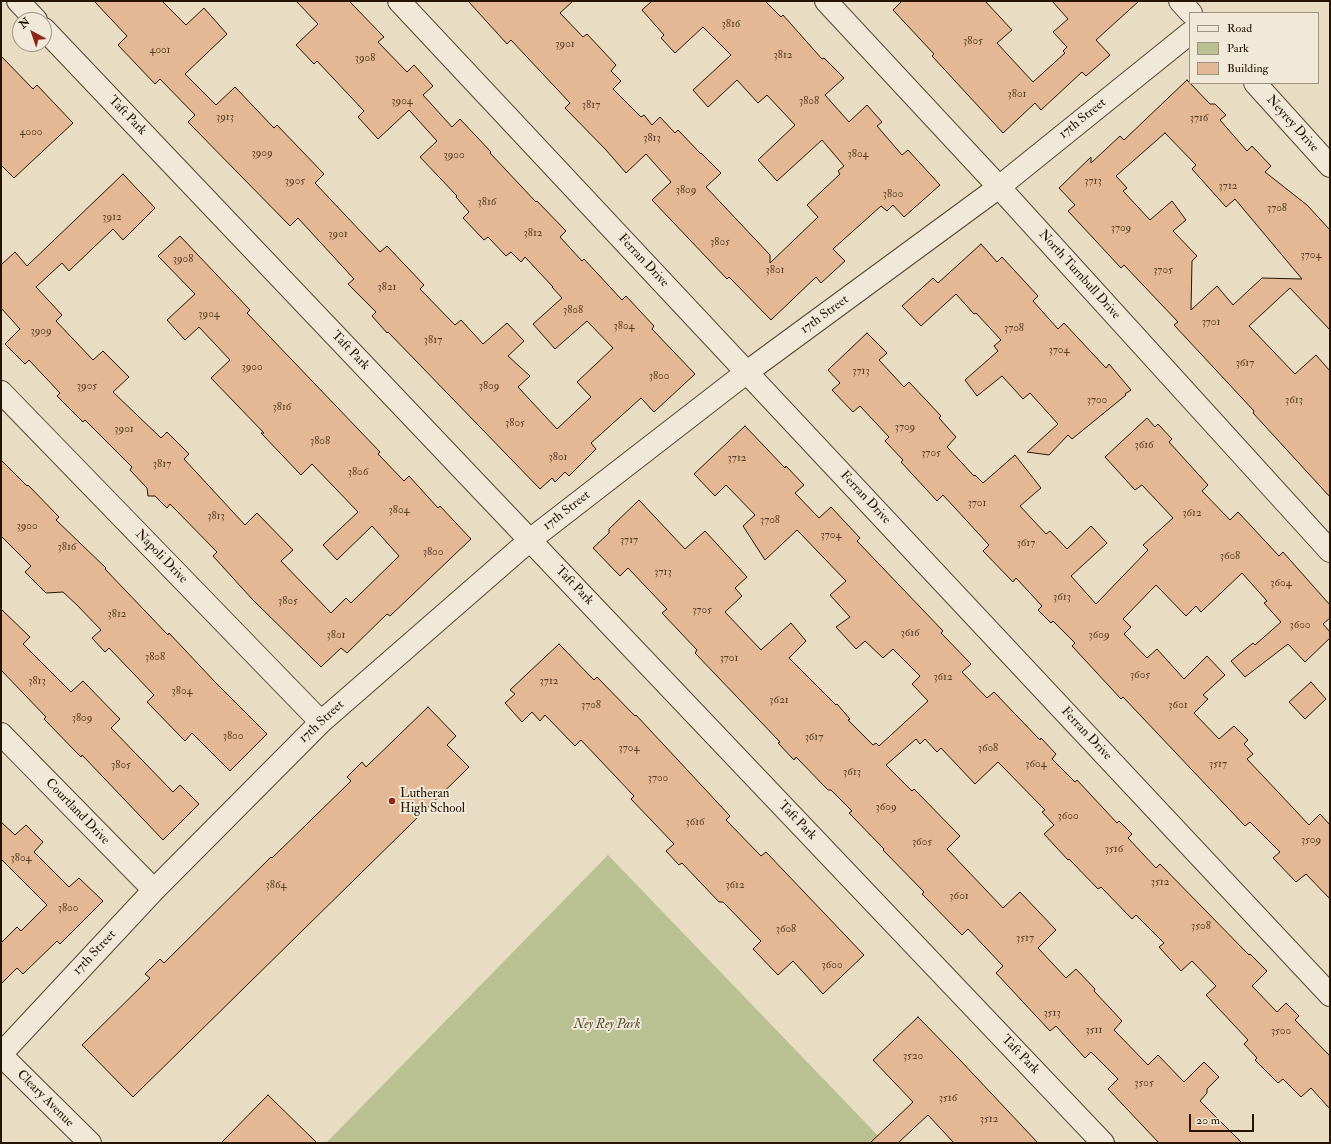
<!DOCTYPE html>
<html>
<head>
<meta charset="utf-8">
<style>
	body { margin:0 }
	#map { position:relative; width:1331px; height:1144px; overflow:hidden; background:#e8ddc3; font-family:"IM FELL Double Pica",serif }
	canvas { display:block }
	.frame { position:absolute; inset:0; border:2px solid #261400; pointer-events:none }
	.legend { position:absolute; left:1189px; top:12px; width:130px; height:72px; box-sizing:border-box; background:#f0e9d8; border:1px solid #9f9482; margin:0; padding:5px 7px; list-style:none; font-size:12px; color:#261400 }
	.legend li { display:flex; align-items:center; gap:8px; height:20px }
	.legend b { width:20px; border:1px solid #9f9482 }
	.north { position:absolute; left:12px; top:12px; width:40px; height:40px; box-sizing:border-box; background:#f0e9d8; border:1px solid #9f9482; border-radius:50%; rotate:320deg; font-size:11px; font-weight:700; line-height:16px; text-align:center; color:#261400 }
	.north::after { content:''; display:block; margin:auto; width:14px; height:18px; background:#8f2418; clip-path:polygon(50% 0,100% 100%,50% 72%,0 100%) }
	.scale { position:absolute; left:1189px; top:1114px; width:65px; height:18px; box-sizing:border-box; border:2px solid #261400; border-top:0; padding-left:5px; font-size:12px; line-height:14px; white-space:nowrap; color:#261400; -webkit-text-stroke:3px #f0e9d8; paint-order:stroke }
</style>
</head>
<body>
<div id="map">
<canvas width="1331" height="1144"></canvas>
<div class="frame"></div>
<ul class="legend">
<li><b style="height:5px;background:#f0e9d8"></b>Road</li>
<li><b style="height:11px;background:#b9c092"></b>Park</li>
<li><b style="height:11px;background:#e4b894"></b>Building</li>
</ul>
<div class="north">N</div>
<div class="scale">20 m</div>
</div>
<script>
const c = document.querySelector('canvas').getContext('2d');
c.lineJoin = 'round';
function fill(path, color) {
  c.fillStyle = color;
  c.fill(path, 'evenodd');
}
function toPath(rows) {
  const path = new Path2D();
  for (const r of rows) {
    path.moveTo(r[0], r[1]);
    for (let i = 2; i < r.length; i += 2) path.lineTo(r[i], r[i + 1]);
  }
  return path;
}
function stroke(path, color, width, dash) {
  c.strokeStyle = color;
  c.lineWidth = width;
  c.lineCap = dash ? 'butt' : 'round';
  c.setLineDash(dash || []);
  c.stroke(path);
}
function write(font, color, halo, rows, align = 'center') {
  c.font = font + ' "IM FELL Double Pica",serif';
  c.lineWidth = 4;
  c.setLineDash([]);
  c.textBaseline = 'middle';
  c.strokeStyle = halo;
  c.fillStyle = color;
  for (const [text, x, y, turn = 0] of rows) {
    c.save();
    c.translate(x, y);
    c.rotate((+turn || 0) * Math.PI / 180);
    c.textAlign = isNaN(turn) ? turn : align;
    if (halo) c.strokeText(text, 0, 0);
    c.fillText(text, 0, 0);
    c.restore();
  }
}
fill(toPath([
	[608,855,885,1143,326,1143]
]), '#b9c092');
const building = toPath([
	[94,1,162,1,186,25,204,8,227,34,185,74,216,105,235,87,274,128,277,125,324,174,315,183,380,252,387,246,424,285,420,289,455,325,461,320,483,344,507,323,524,341,508,356,530,376,518,387,557,429,591,397,577,382,613,348,587,321,555,349,533,324,562,298,552,287,553,287,525,257,521,262,511,252,506,256,488,237,484,240,463,218,469,212,456,197,457,196,420,157,437,141,409,110,378,139,358,117,364,111,317,61,314,64,296,45,318,24,296,1,349,1,384,37,378,42,407,72,414,65,433,86,423,95,452,127,460,119,491,152,490,153,536,202,537,201,566,231,560,237,582,261,584,259,622,300,626,296,654,326,652,329,695,374,654,412,641,398,591,443,596,449,569,476,565,472,555,482,552,478,540,489,388,332,387,333,372,316,376,312,348,284,354,279,298,218,290,226,188,122,195,115,160,79,155,84,118,45,127,36,94,1],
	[468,1,573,1,560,13,583,37,587,34,616,65,611,71,621,81,613,89,641,117,644,115,652,125,660,117,675,133,678,130,701,154,701,153,721,173,706,187,770,255,770,263,818,217,807,205,840,174,838,171,844,166,822,140,777,181,758,160,795,125,767,95,758,103,737,80,708,107,693,90,731,55,703,27,675,53,661,38,664,35,642,10,652,1,765,1,781,17,783,15,822,59,824,58,844,78,825,95,849,122,867,105,882,122,877,126,902,155,908,150,940,185,904,217,893,205,887,211,881,206,833,249,845,261,821,283,816,277,771,320,729,277,727,279,652,200,671,182,646,154,626,173,606,150,565,108,570,103,511,40,507,44,468,1],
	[902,1,985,1,1012,30,997,43,1033,82,1065,53,1063,51,1067,47,1053,32,1068,19,1052,1,1139,1,1096,40,1110,55,1086,76,1082,72,1041,110,1035,103,1003,133,932,56,934,54,893,10,902,1],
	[1,56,33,89,37,85,73,123,14,178,1,165,1,56],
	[1187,80,1210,104,1215,104,1226,115,1220,120,1247,151,1252,146,1271,166,1265,172,1307,205,1330,230,1330,330,1290,288,1249,326,1295,374,1316,355,1330,371,1330,497,1253,413,1254,411,1174,325,1178,322,1124,265,1121,268,1068,211,1075,205,1059,188,1091,157,1091,163,1120,136,1124,140,1187,80],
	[1165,133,1196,165,1192,169,1226,207,1235,199,1302,279,1262,278,1233,305,1217,286,1191,310,1192,261,1197,256,1173,231,1186,220,1172,201,1150,220,1123,191,1127,188,1116,176,1165,133],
	[123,174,155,208,123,240,113,229,69,271,62,263,36,287,62,315,56,321,93,360,103,351,129,377,113,392,161,438,167,432,189,454,184,459,245,525,257,513,293,550,281,561,331,613,346,598,351,603,399,556,372,526,337,560,323,545,358,512,312,464,301,475,261,433,264,433,211,378,230,360,199,327,185,340,167,320,195,294,158,256,180,236,250,310,247,313,380,452,378,454,404,481,409,476,438,508,440,506,471,539,390,616,387,614,347,653,341,648,321,667,252,599,213,556,217,552,170,504,167,508,155,496,148,496,147,488,130,470,132,467,85,420,83,422,57,396,60,393,29,360,25,364,5,344,20,329,1,308,1,265,15,252,27,266,123,174],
	[981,244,997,262,1002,257,1038,296,1033,301,1058,329,1064,323,1106,368,1109,364,1131,390,1125,394,1126,395,1072,439,1068,435,1049,455,1027,452,1058,424,1030,393,1023,399,1002,376,977,396,965,380,998,351,994,346,1001,340,976,313,974,314,956,294,921,326,902,306,933,278,938,283,981,244],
	[867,333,887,353,879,360,904,387,909,382,941,416,939,418,956,437,947,447,974,476,975,475,983,483,1015,455,1041,488,1020,506,1046,534,1050,531,1067,549,1091,526,1107,543,1071,576,1096,604,1148,550,1143,545,1173,518,1142,485,1135,490,1105,457,1147,418,1155,427,1158,424,1172,439,1169,442,1208,485,1202,491,1230,520,1238,512,1279,556,1283,552,1330,605,1330,618,1323,624,1330,632,1330,638,1305,662,1288,644,1245,677,1231,661,1253,643,1255,645,1281,622,1264,603,1267,601,1242,573,1201,612,1196,606,1186,616,1156,585,1123,619,1131,627,1124,634,1147,658,1157,649,1184,679,1207,656,1225,675,1203,695,1208,699,1194,713,1219,739,1234,726,1248,740,1244,744,1253,754,1247,759,1309,825,1320,814,1330,825,1330,899,1306,874,1296,882,1273,858,1280,852,1250,822,1245,826,1123,697,1121,699,1072,646,1075,643,1053,621,1051,623,1038,610,1042,606,1016,578,1013,582,983,551,989,545,943,495,937,501,901,462,903,460,885,441,889,437,860,406,853,412,832,390,840,383,828,370,867,333],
	[745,426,785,468,786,466,804,485,795,493,819,518,831,507,860,538,857,541,943,631,941,633,971,664,962,672,987,698,994,692,1040,740,1041,738,1056,754,1052,759,1075,782,1077,780,1117,823,1119,821,1132,834,1128,838,1156,868,1160,864,1249,955,1250,954,1267,971,1252,986,1277,1012,1286,1003,1299,1016,1295,1020,1330,1056,1330,1109,1311,1088,1301,1097,1283,1079,1278,1083,1255,1060,1257,1058,1244,1044,1248,1040,1206,995,1216,986,1192,961,1181,971,1159,947,1164,943,1136,915,1132,919,1101,887,1098,889,1069,859,1068,860,1044,834,1054,825,1042,812,1045,810,998,762,975,784,941,748,937,752,925,739,920,744,916,739,886,765,912,791,914,789,960,836,947,849,1003,908,1020,892,1056,930,1038,948,1066,978,1076,969,1095,989,1094,991,1122,1021,1114,1030,1148,1065,1158,1055,1184,1082,1204,1062,1219,1077,1207,1089,1207,1093,1200,1101,1242,1143,1159,1143,1108,1089,1118,1079,1091,1052,1085,1058,1056,1026,1050,1031,996,973,1003,966,968,929,962,935,922,894,924,892,883,850,884,849,849,813,852,811,831,790,828,790,796,757,794,760,778,743,780,742,695,653,697,650,662,613,667,609,628,568,620,576,593,548,609,533,609,529,639,500,685,549,705,531,747,577,735,588,742,596,725,612,761,650,791,623,806,641,789,658,836,705,837,704,850,719,848,720,873,745,876,743,879,746,928,701,912,684,920,676,893,649,883,658,865,641,856,649,836,627,850,617,830,595,846,581,797,530,765,560,743,526,755,515,726,485,715,496,694,474,745,426],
	[1,460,27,486,28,485,59,517,56,520,106,568,105,569,168,635,169,633,216,683,267,734,230,771,192,733,185,741,147,702,154,695,109,648,105,652,92,638,101,630,77,605,63,592,46,593,25,572,31,566,1,536,1,460],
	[1,609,30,637,23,644,71,692,83,681,120,719,111,728,173,792,180,785,199,804,163,840,82,755,81,757,44,719,46,717,1,670,1,609],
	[559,644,594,680,597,677,635,716,636,715,730,816,726,820,761,856,766,852,864,955,823,994,793,961,778,975,753,949,761,941,723,902,719,902,682,863,679,865,666,851,674,844,631,799,634,796,581,740,575,746,545,715,540,721,532,712,522,722,505,703,515,694,510,690,559,644],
	[1311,682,1326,699,1305,719,1289,702,1311,682],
	[428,707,456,736,447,745,469,767,133,1097,82,1045,150,978,145,974,160,959,164,963,271,857,272,858,351,781,347,777,362,762,366,767,428,707],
	[1,822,15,835,26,825,43,842,34,852,69,887,79,878,103,901,60,944,57,941,23,974,17,968,1,984,1,943,17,927,21,931,47,905,1,859,1,822],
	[918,1017,959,1059,1038,1143,954,1143,928,1115,898,1143,870,1143,913,1102,873,1060,918,1017],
	[268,1095,317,1143,221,1143,268,1095]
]);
fill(building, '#e4b894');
stroke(building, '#261400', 1);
const minor = toPath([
	[18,1,36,20],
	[399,1,1330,995],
	[826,1,999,187,1330,551],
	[1180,1,1191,13],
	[44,29,1103,1143],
	[1255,83,1330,166],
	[1,392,321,722],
	[1,734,154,890],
	[1,1054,154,890,321,722,530,540,747,372,999,187,1190,33]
]);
const tertiary = toPath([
	[1,1055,90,1143]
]);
stroke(minor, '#564631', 24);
stroke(tertiary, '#564631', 24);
stroke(minor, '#f0e9d8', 22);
stroke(tertiary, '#f0e9d8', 22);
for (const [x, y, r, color] of [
	[392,801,4,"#8f2418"]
]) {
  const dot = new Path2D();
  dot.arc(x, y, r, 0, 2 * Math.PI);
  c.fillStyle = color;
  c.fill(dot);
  stroke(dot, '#f0e9d8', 1.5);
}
write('11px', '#563d25', null, [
	["3816",731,25],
	["3805",973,42],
	["3901",565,45],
	["4001",160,51],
	["3812",783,56],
	["3908",365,59],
	["3801",1017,95],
	["3904",402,102],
	["3808",809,102],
	["3817",591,106],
	["3913",225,118],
	["3716",1199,119],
	["4000",31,133],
	["3813",652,139],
	["3909",262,154],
	["3804",858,155],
	["3900",454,156],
	["3905",295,182],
	["3713",1093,182],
	["3712",1228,187],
	["3809",686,191],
	["3800",893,195],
	["3816",487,203],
	["3708",1277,209],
	["3912",112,218],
	["3709",1121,229],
	["3812",533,234],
	["3901",338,235],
	["3805",720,243],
	["3704",1311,256],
	["3908",183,260],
	["3801",775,271],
	["3705",1163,271],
	["3821",387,288],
	["3808",573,311],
	["3904",209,315],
	["3701",1211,323],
	["3804",624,327],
	["3708",1014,329],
	["3909",41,332],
	["3817",433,341],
	["3704",1059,351],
	["3617",1245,364],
	["3900",252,368],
	["3713",861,372],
	["3800",659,377],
	["3905",87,387],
	["3809",489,387],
	["3700",1097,401],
	["3613",1294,401],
	["3816",282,408],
	["3805",515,424],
	["3709",905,428],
	["3901",124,430],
	["3808",320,442],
	["3616",1144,446],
	["3705",931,454],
	["3801",558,458],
	["3712",737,459],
	["3817",162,465],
	["3806",358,473],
	["3701",977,504],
	["3804",399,511],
	["3612",1192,514],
	["3813",216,517],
	["3708",770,521],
	["3900",27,527],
	["3704",831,536],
	["3717",629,541],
	["3617",1026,544],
	["3816",67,548],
	["3800",433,553],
	["3608",1230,557],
	["3713",663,573],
	["3604",1281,584],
	["3613",1062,598],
	["3805",288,602],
	["3705",702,611],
	["3812",117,615],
	["3600",1300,626],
	["3616",910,634],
	["3801",336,636],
	["3609",1099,636],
	["3808",155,658],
	["3701",729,659],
	["3605",1140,676],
	["3612",943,678],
	["3813",37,682],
	["3712",549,682],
	["3804",182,692],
	["3621",779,701],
	["3708",591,706],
	["3601",1178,706],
	["3809",82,719],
	["3800",233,737],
	["3617",814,738],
	["3704",629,749],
	["3608",988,749],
	["3604",1036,765],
	["3517",1218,765],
	["3805",121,766],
	["3613",852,773],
	["3700",658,779],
	["3609",886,808],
	["3600",1068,817],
	["3616",695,823],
	["3509",1311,841],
	["3605",922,843],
	["3516",1114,850],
	["3804",21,859],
	["3512",1160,883],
	["3864",276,886],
	["3612",735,886],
	["3601",959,897],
	["3800",68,909],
	["3508",1201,927],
	["3608",786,930],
	["3517",1025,939],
	["3600",832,966],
	["3513",1052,1014],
	["3511",1094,1031],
	["3500",1281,1032],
	["3520",913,1057],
	["3505",1144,1084],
	["3516",948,1099],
	["3512",989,1120]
]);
write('13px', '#261400', '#f0e9d8', [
	["Taft Park",127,116,46],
	["17th Street",1083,119,-39],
	["Neyrey Drive",1292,124,48],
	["Ferran Drive",643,261,47],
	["North Turnbull Drive",1079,275,48],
	["17th Street",825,315,-36],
	["Taft Park",350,351,46],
	["Ferran Drive",865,498,47],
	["17th Street",567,511,-38],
	["Napoli Drive",161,557,46],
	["Taft Park",574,586,46],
	["17th Street",322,722,-43],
	["Ferran Drive",1086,734,47],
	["Courtland Drive",77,812,46],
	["Taft Park",797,821,46],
	["17th Street",95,953,-47],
	["Taft Park",1020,1055,46],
	["Cleary Avenue",45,1099,45]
]);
write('13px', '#261400', '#f0e9d8', [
	["Lutheran",400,794],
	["High School",400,809]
], 'left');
write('italic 13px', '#595033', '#f0e9d8', [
	["Ney Rey Park",607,1025]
]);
</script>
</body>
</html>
